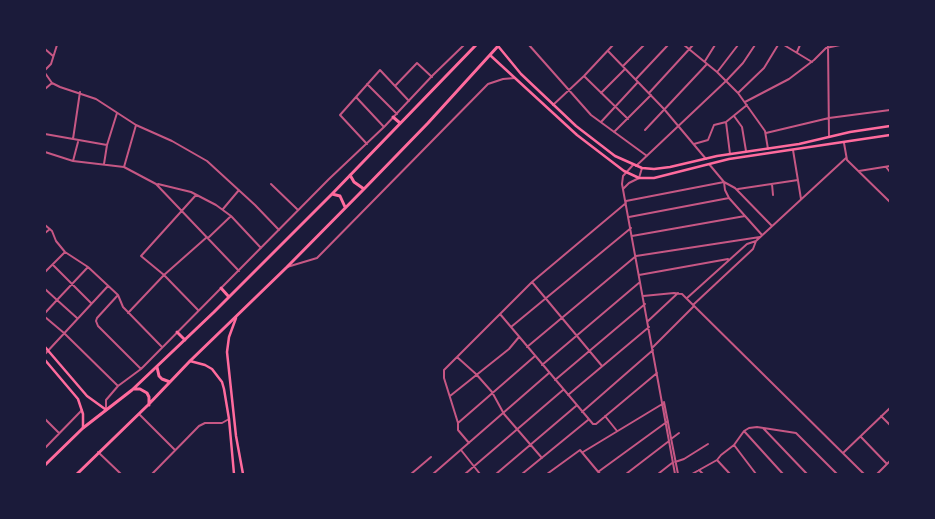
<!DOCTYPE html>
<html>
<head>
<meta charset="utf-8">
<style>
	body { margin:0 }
	#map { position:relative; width:935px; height:519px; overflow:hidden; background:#1b1b3a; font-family:Barlow,sans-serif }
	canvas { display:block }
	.frame { position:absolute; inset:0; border:46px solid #1b1b3a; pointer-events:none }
</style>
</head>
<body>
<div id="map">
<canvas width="935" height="519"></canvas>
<div class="frame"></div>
</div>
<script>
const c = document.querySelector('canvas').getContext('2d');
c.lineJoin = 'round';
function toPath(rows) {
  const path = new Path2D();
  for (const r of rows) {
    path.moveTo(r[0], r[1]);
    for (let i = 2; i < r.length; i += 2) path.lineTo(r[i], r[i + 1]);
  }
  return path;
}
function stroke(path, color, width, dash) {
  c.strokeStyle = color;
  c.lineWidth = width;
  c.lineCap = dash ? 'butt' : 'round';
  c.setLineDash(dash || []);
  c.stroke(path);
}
stroke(toPath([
	[529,45,591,115,647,156],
	[684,45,717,72,738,93,765,131,768,149],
	[784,45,812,62],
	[828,45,829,137],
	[45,49,53,56],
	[608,51,664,109,706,159],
	[797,52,800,45],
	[705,61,715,45],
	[623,66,644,45],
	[45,70,51,64,57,45],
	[718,71,738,45],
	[45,73,52,83,60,87,96,99,136,125,172,141,207,161,255,205,279,230],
	[584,76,628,119],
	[636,79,668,45],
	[367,84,397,114],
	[395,86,417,63,432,77],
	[45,89,52,83],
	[601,93,625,69],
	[649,93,693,45],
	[738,93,764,68,778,45],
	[356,97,384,127],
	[745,102,789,79,814,60,826,48,840,45],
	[553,105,584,76,613,45],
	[734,116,742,127,746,151],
	[601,122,638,82],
	[726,122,730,154],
	[645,130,707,64],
	[614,132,651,95],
	[766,133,829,118,890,110],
	[45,134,107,145],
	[73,139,80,92],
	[844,143,847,160,890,202],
	[367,144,340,115,380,70,409,101],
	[694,144,708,140,714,125,726,122,747,105],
	[793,150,801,199],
	[45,152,73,161,124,167,156,184,239,271],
	[73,161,78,142],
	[104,164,107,145,117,113],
	[709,164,724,182,735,188,772,226],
	[633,165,623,176,622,184,675,474],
	[636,166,726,81,743,63,755,45],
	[124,167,136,125],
	[886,167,890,172],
	[859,171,890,166],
	[724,182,725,190,729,198,762,235],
	[158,184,191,192,216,205,231,216,261,248],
	[271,184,298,210],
	[772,184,773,195],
	[623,189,629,183,639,178,642,168],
	[738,189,798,180],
	[626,201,724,182],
	[223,209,239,190],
	[629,217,729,198],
	[45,225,52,231,56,241,65,252,88,267,118,295,123,307,162,347],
	[45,233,50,229],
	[632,236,745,216],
	[208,238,231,216],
	[53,265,91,303],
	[287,267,317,258,488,84,503,79,515,78],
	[45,272,65,252],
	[639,275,728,259],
	[532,282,602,366],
	[45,289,57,300,45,313],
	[118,295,97,318,96,321,98,326,141,369],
	[643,296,674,293,682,294,864,474],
	[687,298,747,244,756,241,846,158],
	[693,305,753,249,756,241],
	[198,310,164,275,207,237],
	[128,313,164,275,141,256,196,195],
	[500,314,593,424,596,424,657,373],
	[45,317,64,333,118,386],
	[77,318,57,300,88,267],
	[648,321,678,293],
	[511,327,631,228],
	[527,347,636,256,760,237],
	[653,347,694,306],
	[45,354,108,286],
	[535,356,458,423,444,378,444,370,532,282,626,203],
	[457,357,476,374,492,392,504,414,542,458],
	[542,365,640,282],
	[555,380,645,304],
	[568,395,649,327],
	[450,396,509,349,519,337],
	[664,402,678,474],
	[106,409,106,400,118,386,141,369,329,179,384,127,433,75,464,45],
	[582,412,653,350],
	[139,414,175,450],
	[605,416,617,431],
	[881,416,890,425],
	[45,419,59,433],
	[458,423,458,430,469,443],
	[763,428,807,474],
	[744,431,783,474],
	[861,437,887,464],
	[671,439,679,433],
	[734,445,756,474],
	[45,448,82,410],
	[461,450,480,474],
	[98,452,121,474],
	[583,452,664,403],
	[843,453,890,408],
	[717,460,730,474],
	[675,462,684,459,708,444],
	[699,470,703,474],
	[598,472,668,421],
	[152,474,199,426,205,423,222,423,229,419],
	[209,474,210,474],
	[402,474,403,474],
	[411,474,431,457],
	[433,474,549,373],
	[465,474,563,390],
	[496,474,576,406],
	[522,474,588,420],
	[547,474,580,450,600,474],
	[626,474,669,441],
	[658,474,672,463],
	[692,474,717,460,721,455,734,445,744,431,749,428,757,427,796,433,837,474],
	[877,474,890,461]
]), '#c65784', 2);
stroke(toPath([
	[498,46,521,74,576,126,615,156,642,168,654,169,670,167,717,156,799,144,850,132,890,126],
	[491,56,577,135,624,171,639,178,654,178,729,159,890,135],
	[236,318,229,337,227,352,236,436,243,474],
	[45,347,87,396,105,409],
	[45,360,78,399,83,414,83,428],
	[190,361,205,365,212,369,222,382,224,389,229,419,234,474]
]), '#ff6b9d', 2.5);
stroke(toPath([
	[393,117,400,123],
	[350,175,354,182,364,189],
	[332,194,340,196,345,207],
	[221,288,229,297],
	[177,332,185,340],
	[157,367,159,376,162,379,170,382],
	[134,389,140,389,147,393,149,397,149,405],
	[45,465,83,428,132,390,214,312,332,194,476,45],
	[77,474,148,405,190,361,287,267,364,189,428,123,499,45]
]), '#ff6b9d', 3);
</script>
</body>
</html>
